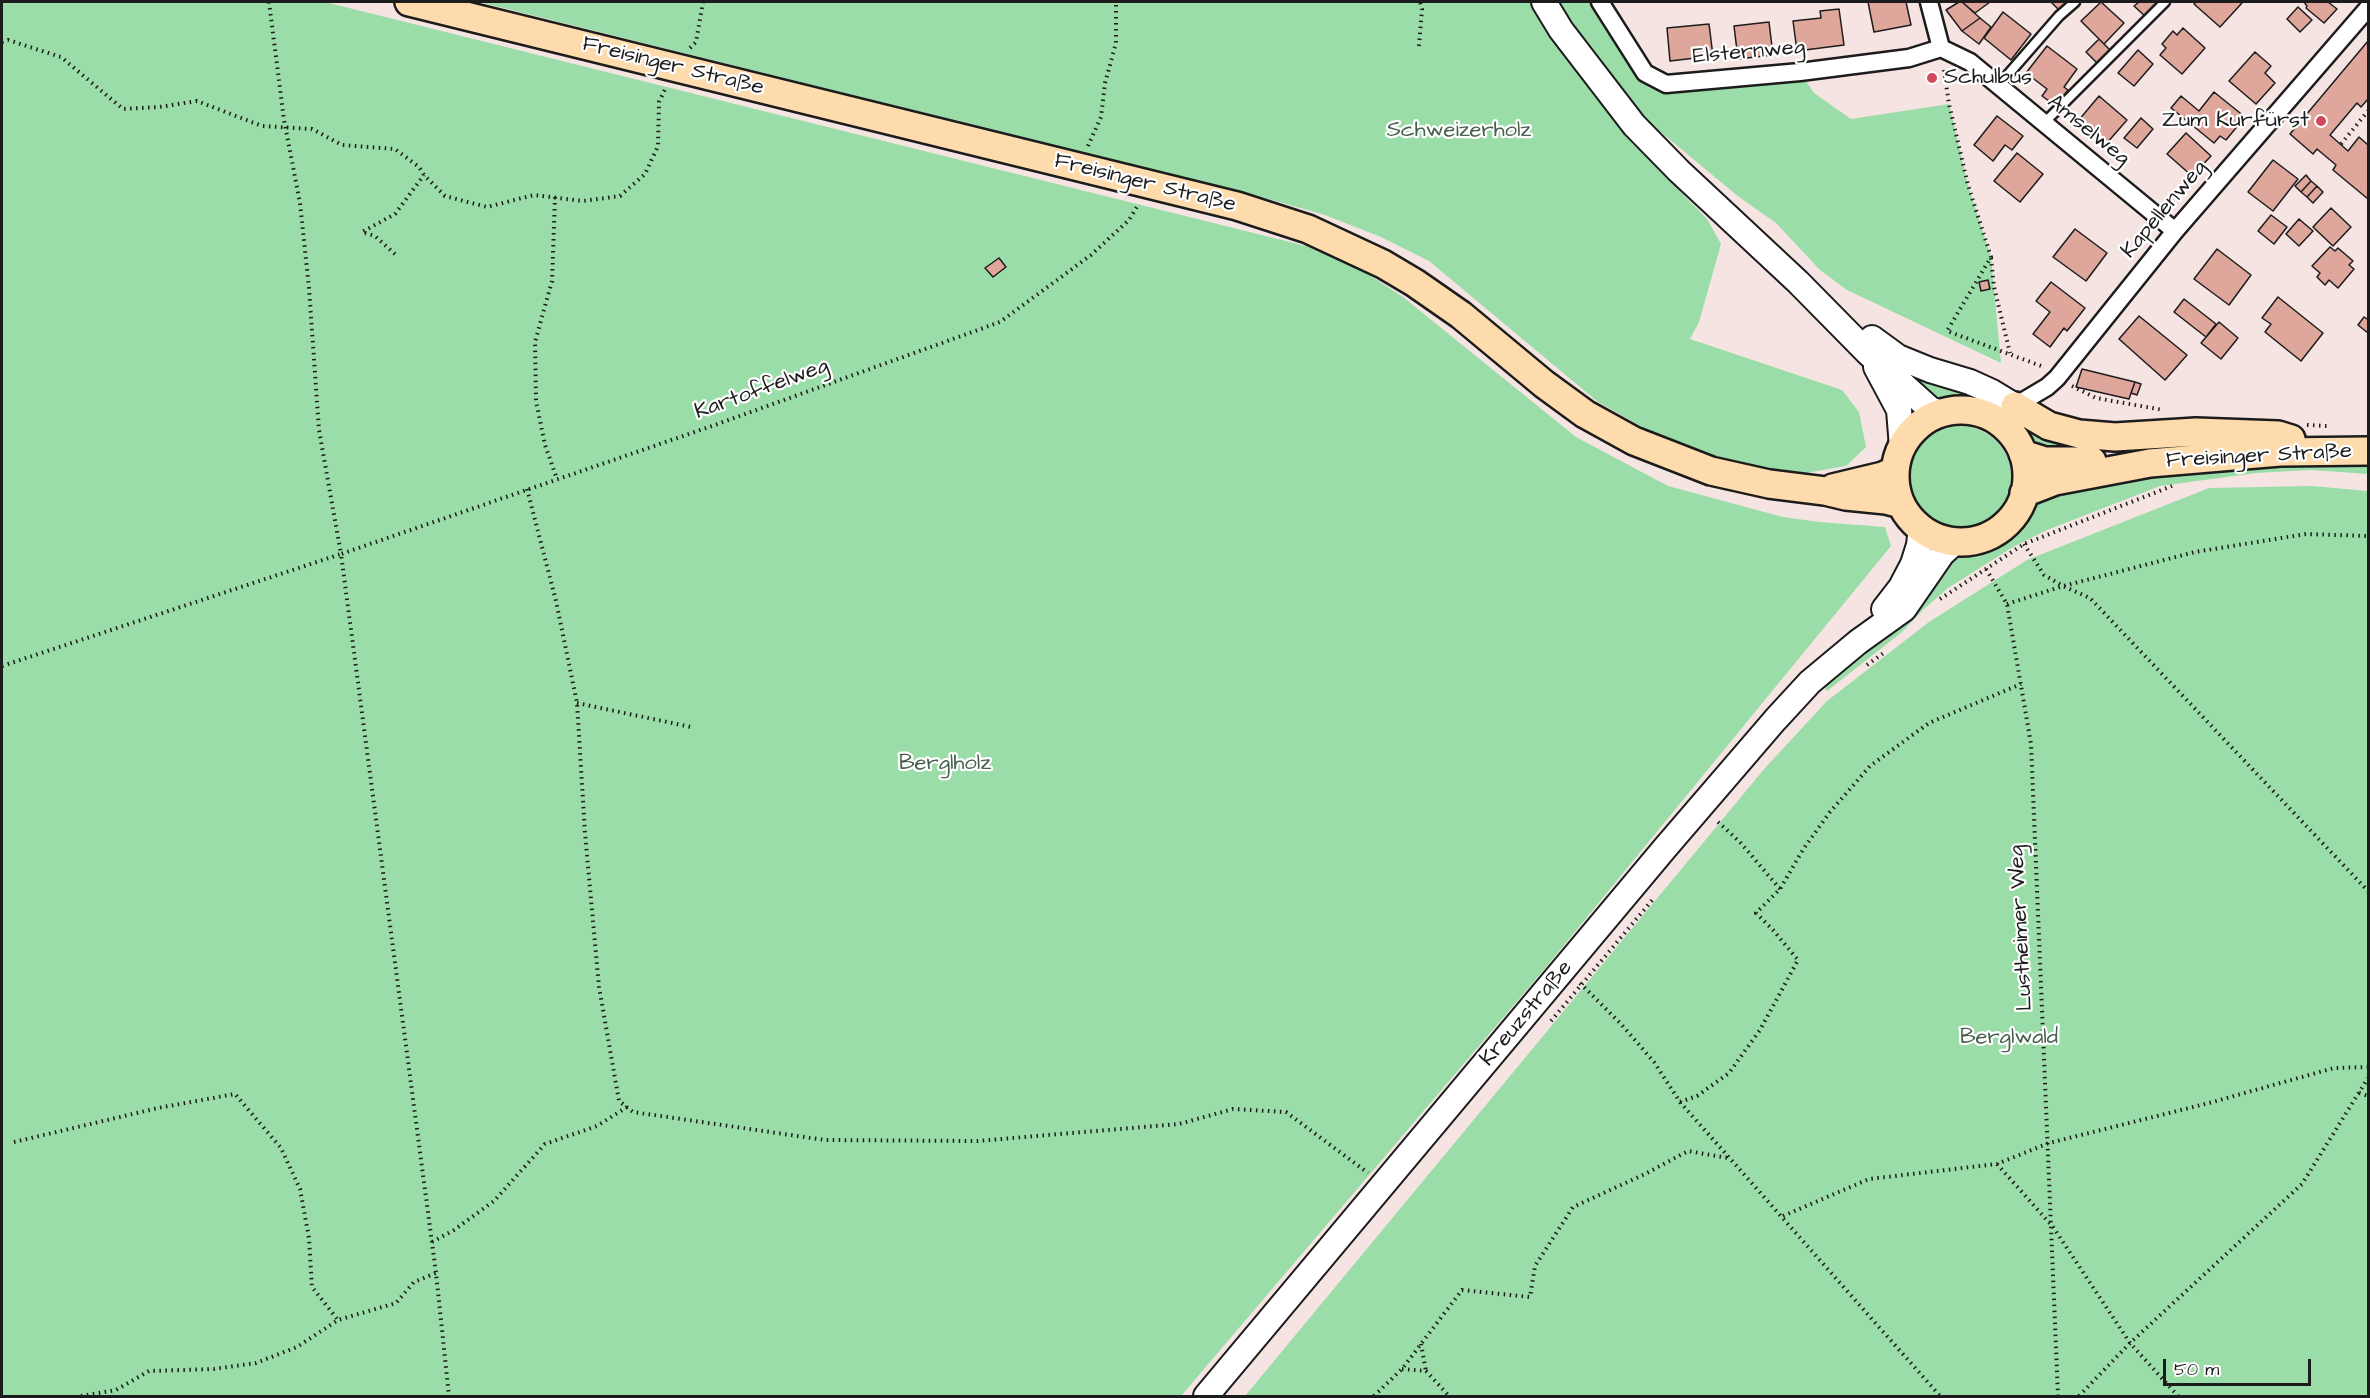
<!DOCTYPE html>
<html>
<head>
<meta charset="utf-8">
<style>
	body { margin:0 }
	#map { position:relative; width:2370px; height:1398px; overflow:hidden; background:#f5e4e1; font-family:"Architects Daughter",sans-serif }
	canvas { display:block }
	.frame { position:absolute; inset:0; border:3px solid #1c1c1c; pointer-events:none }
	.scale { position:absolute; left:2163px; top:1359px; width:148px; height:27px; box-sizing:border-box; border:3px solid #1c1c1c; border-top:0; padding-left:8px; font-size:18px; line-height:21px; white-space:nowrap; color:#1c1c1c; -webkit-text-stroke:4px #fff; paint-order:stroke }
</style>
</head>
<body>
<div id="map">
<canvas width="2370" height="1398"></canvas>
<div class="frame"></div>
<div class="scale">50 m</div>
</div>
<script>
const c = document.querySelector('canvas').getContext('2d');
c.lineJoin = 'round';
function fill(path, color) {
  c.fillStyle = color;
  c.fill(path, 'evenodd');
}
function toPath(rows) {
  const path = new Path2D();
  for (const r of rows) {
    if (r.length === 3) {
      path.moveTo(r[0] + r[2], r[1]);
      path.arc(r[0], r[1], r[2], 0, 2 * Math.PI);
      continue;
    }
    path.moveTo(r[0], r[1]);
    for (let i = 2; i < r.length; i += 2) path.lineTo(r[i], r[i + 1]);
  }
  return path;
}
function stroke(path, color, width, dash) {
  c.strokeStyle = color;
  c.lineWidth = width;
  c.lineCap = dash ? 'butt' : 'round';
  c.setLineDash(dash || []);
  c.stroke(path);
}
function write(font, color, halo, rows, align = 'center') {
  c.font = font + ' "Architects Daughter",sans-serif';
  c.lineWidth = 4.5;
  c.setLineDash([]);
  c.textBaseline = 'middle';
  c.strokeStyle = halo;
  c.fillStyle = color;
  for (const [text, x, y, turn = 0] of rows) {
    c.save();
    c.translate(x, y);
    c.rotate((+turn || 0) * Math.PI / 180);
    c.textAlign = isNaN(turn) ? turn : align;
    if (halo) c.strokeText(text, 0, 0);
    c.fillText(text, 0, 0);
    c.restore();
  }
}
fill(toPath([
	[2,2,325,2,1306,246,1357,267,1403,297,1576,437,1668,486,1783,517,1819,522,1885,527,1891,546,1542,972,1181,1396,2,1396],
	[479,2,1531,2,1551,37,1626,136,1707,219,1721,244,1699,322,1690,339,1842,390,1859,412,1866,447,1846,466,1806,473,1751,467,1683,450,1598,402,1429,261,1381,237,1325,215,1258,196],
	[1556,2,1600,2,1645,73,1666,84,1800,72,1814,93,1851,119,1949,104,1968,185,1991,257,2001,363,1847,290,1820,270,1776,223,1739,197,1640,115,1571,27],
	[1908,371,1965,388,2011,412,2188,445,2058,454,2026,441,2008,420,1979,405,1945,403,1934,399,1907,377],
	[1960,477,51],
	[2368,464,2368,474,2311,470,2256,473,2160,486,2047,530,2013,547,1948,588,1924,609,1902,632,1827,691,1824,687,1841,671,1885,640,1905,620,1933,583,1955,557,1993,546,2011,534,2039,498,2114,480,2252,465],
	[2312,486,2368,491,2368,1396,1245,1396,1765,768,1827,701,1929,622,2027,560,2209,488]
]), '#9bdda8');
const building = toPath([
	[1868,2,1906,2,1911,25,1874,32,1868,2],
	[1959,2,1962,2,1980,18,1962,31,1946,10,1959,2],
	[1962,2,1990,2,1975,13,1962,2],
	[2051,2,2071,2,2061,12,2051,2],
	[2101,2,2124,23,2104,44,2081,21,2101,2],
	[2139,2,2155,2,2158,4,2146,17,2134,6,2139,2],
	[2196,2,2240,2,2242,3,2220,27,2194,4,2196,2],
	[2304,2,2328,2,2337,9,2324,23,2306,8,2307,6,2304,2],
	[2298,7,2312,20,2300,32,2287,19,2298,7],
	[1839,9,1844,45,1797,51,1793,21,1821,18,1820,11,1839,9],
	[2003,12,2031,34,2011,60,1984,38,2003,12],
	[1980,18,1991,27,1979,44,1962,31,1980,18],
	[1769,22,1773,55,1738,59,1734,26,1769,22],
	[1709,24,1713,56,1670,61,1667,28,1709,24],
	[2183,28,2205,48,2182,74,2160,55,2166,48,2162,44,2173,31,2177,35,2183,28],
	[2099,39,2111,51,2098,64,2086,52,2099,39],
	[2368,41,2368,99,2361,107,2357,103,2330,135,2348,151,2359,137,2368,145,2368,199,2333,170,2336,165,2317,149,2313,154,2290,134,2368,41],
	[2047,46,2077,69,2064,87,2068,90,2056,106,2042,96,2047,89,2026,73,2047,46],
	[2138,50,2153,64,2134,86,2118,73,2138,50],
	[2255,52,2271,66,2265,73,2275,83,2256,104,2229,81,2255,52],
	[2214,92,2245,117,2226,140,2220,136,2214,143,2171,108,2181,96,2199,111,2214,92],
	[2099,96,2127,120,2106,144,2078,121,2099,96],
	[1997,116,2023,136,2012,150,2005,145,1993,161,1974,145,1997,116],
	[2141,118,2153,129,2137,148,2124,138,2141,118],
	[2186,133,2211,156,2192,176,2167,154,2186,133],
	[2017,153,2043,174,2020,202,1994,181,2017,153],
	[2273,160,2298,179,2273,211,2248,192,2273,160],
	[2306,175,2311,181,2301,192,2295,186,2306,175],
	[2311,181,2317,186,2307,197,2301,192,2311,181],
	[2317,186,2323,192,2313,203,2307,197,2317,186],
	[2331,208,2351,227,2333,246,2313,227,2331,208],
	[2271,215,2287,227,2274,244,2258,231,2271,215],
	[2299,219,2313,231,2299,246,2286,234,2299,219],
	[2075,229,2107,253,2086,281,2053,257,2075,229],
	[2330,247,2335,251,2338,248,2353,261,2349,265,2354,269,2338,288,2329,280,2325,285,2317,277,2320,273,2312,266,2330,247],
	[2217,249,2251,275,2229,305,2194,279,2217,249],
	[999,258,1006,267,993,277,985,268,999,258],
	[1988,280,1990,289,1981,291,1979,282,1988,280],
	[2051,282,2085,308,2067,331,2064,328,2050,347,2033,334,2050,312,2036,301,2051,282],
	[2278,297,2323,333,2301,361,2265,332,2271,324,2262,318,2278,297],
	[2184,299,2216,324,2206,337,2174,312,2184,299],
	[2139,316,2187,355,2165,380,2119,339,2139,316],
	[2364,317,2367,319,2368,317,2368,333,2358,325,2364,317],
	[2219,322,2238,338,2221,359,2201,343,2219,322],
	[2082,369,2135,382,2129,399,2076,387,2082,369],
	[2135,382,2141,384,2137,395,2131,393,2135,382]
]);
fill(building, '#dfa69b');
stroke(building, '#1c1c1c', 1.5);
const service = toPath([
	[1998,86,2059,16,2075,2],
	[2044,123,2165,2]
]);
const minor = toPath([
	[1600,2,1645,73,1666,84,1800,72,1909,58,1941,48],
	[1929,2,1941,48],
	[1941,48,1970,62,2175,231],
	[2015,406,2047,387,2057,378,2175,231,2368,8]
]);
const secondary = toPath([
	[1544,2,1561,30,1634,125,1679,171,1798,282,1867,352,1930,409,1940,413],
	[1872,338,1898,357,1930,370,1970,382,1992,392,2015,406],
	[1876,367,1899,410,1902,447],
	[1884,609,1901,587,1913,564,1919,545,1921,528],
	[1206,1396,1665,848,1775,720,1810,682,1858,642,1904,609,1942,554,1955,542]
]);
const primary = toPath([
	[409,2,1237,206,1308,229,1383,264,1415,283,1461,315,1544,384,1585,414,1634,441,1711,471,1769,484,1825,491,1846,496,1886,500,1901,504],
	[2015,406,2049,426,2079,434,2115,437,2196,432,2278,435,2291,439],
	[1961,476,66],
	[2023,454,2045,461,2092,461],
	[1833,488,1883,476,1895,470],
	[2024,493,2055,481,2150,463,2280,452,2368,451]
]);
stroke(service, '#1c1c1c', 13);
stroke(minor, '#1c1c1c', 21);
stroke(secondary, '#1c1c1c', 28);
stroke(primary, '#1c1c1c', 32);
stroke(toPath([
	[269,2,284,120,300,203,309,288,319,430,341,554,712,426,1000,322,1091,255,1129,220,1138,205],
	[2,42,8,40,61,57,123,109,159,107,197,101,262,126,312,129,342,145,395,149,419,167,424,175,445,196,487,207,534,195,583,201,620,196,645,174,658,146,659,102,666,87],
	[1419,46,1422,9,1420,2],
	[690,48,696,42,703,2],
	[1944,70,1949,104,1968,185,1991,257,1947,331,2044,367],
	[2341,144,2368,111],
	[1088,146,1101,117,1105,83,1116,43,1116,4],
	[555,197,552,281,535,342,536,401,545,445,557,479],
	[395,254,375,236,362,232,395,214,424,175],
	[1991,258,1994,287,2010,353],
	[2072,386,2096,398,2163,410],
	[2307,425,2327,426],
	[527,489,556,601,577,703,585,833,599,987,619,1101,633,1112,825,1140,977,1141,1179,1124,1233,1109,1286,1112,1368,1173],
	[2024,544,2044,575,2063,586,2195,552,2306,534,2368,536],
	[1986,569,2007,604,2031,744,2058,1396],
	[1940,599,2024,544,2172,486],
	[2007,604,2063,586,2090,598,2368,891],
	[1867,665,1885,652],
	[2,666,341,554,436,1273,449,1396],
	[577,703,691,727],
	[1718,822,1740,842,1780,889],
	[1580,983,1621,1024,1654,1062,1680,1102,1940,1396],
	[1551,1021,1654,898],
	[2359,1093,2368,1096],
	[1680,1102,1697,1096,1729,1073,1760,1030,1798,960,1773,930,1756,913,1780,889,1804,848,1830,812,1870,766,1929,723,2021,684],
	[14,1142,158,1108,235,1094,281,1148,300,1189,309,1238,312,1287,338,1320],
	[1997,1164,2053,1227,2130,1343,2178,1396],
	[1783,1216,1869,1179,1997,1164,2049,1143,2209,1103,2334,1068,2368,1067],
	[432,1242,454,1230,494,1201,545,1144,597,1126,627,1107],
	[1421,1344,1426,1371],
	[1402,1369,1426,1371,1449,1396],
	[81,1396,116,1390,149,1371,214,1369,256,1363,297,1347,338,1320,396,1303,414,1282,436,1273],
	[1374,1396,1402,1369,1462,1290,1530,1297,1535,1266,1573,1207,1645,1174,1688,1151,1728,1158],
	[2079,1396,2130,1343,2302,1184,2368,1078]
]), '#1c1c1c', 4, [1.5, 4.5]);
stroke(service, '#fff', 8);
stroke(minor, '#fff', 16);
stroke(secondary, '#fff', 24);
stroke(primary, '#fedbac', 27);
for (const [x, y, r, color] of [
	[1932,78,6,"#d1495b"],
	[2321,121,6,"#d1495b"]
]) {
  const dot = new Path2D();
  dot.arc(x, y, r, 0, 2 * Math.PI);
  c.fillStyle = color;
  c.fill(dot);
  stroke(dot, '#fff', 2);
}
write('22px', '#1c1c1c', '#fff', [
	["Elsternweg",1749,53,-5],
	["Freisinger Straße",673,67,14],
	["Amselweg",2088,131,39],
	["Freisinger Straße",1145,184,14],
	["Kapellenweg",2165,210,-50],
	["Kartoffelweg",762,390,-20],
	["Freisinger Straße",2259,457,-3],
	["Lustheimer Weg",2022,928,-93],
	["Kreuzstraße",1527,1014,-50]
]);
write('22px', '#1c1c1c', '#fff', [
	["Schulbus",1944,78],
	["Zum Kurfürst",2309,121,"right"]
], 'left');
write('22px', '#48604d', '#fff', [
	["Schweizerholz",1459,131],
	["Berglholz",945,764],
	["Berglwald",2009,1038]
]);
</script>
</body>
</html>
